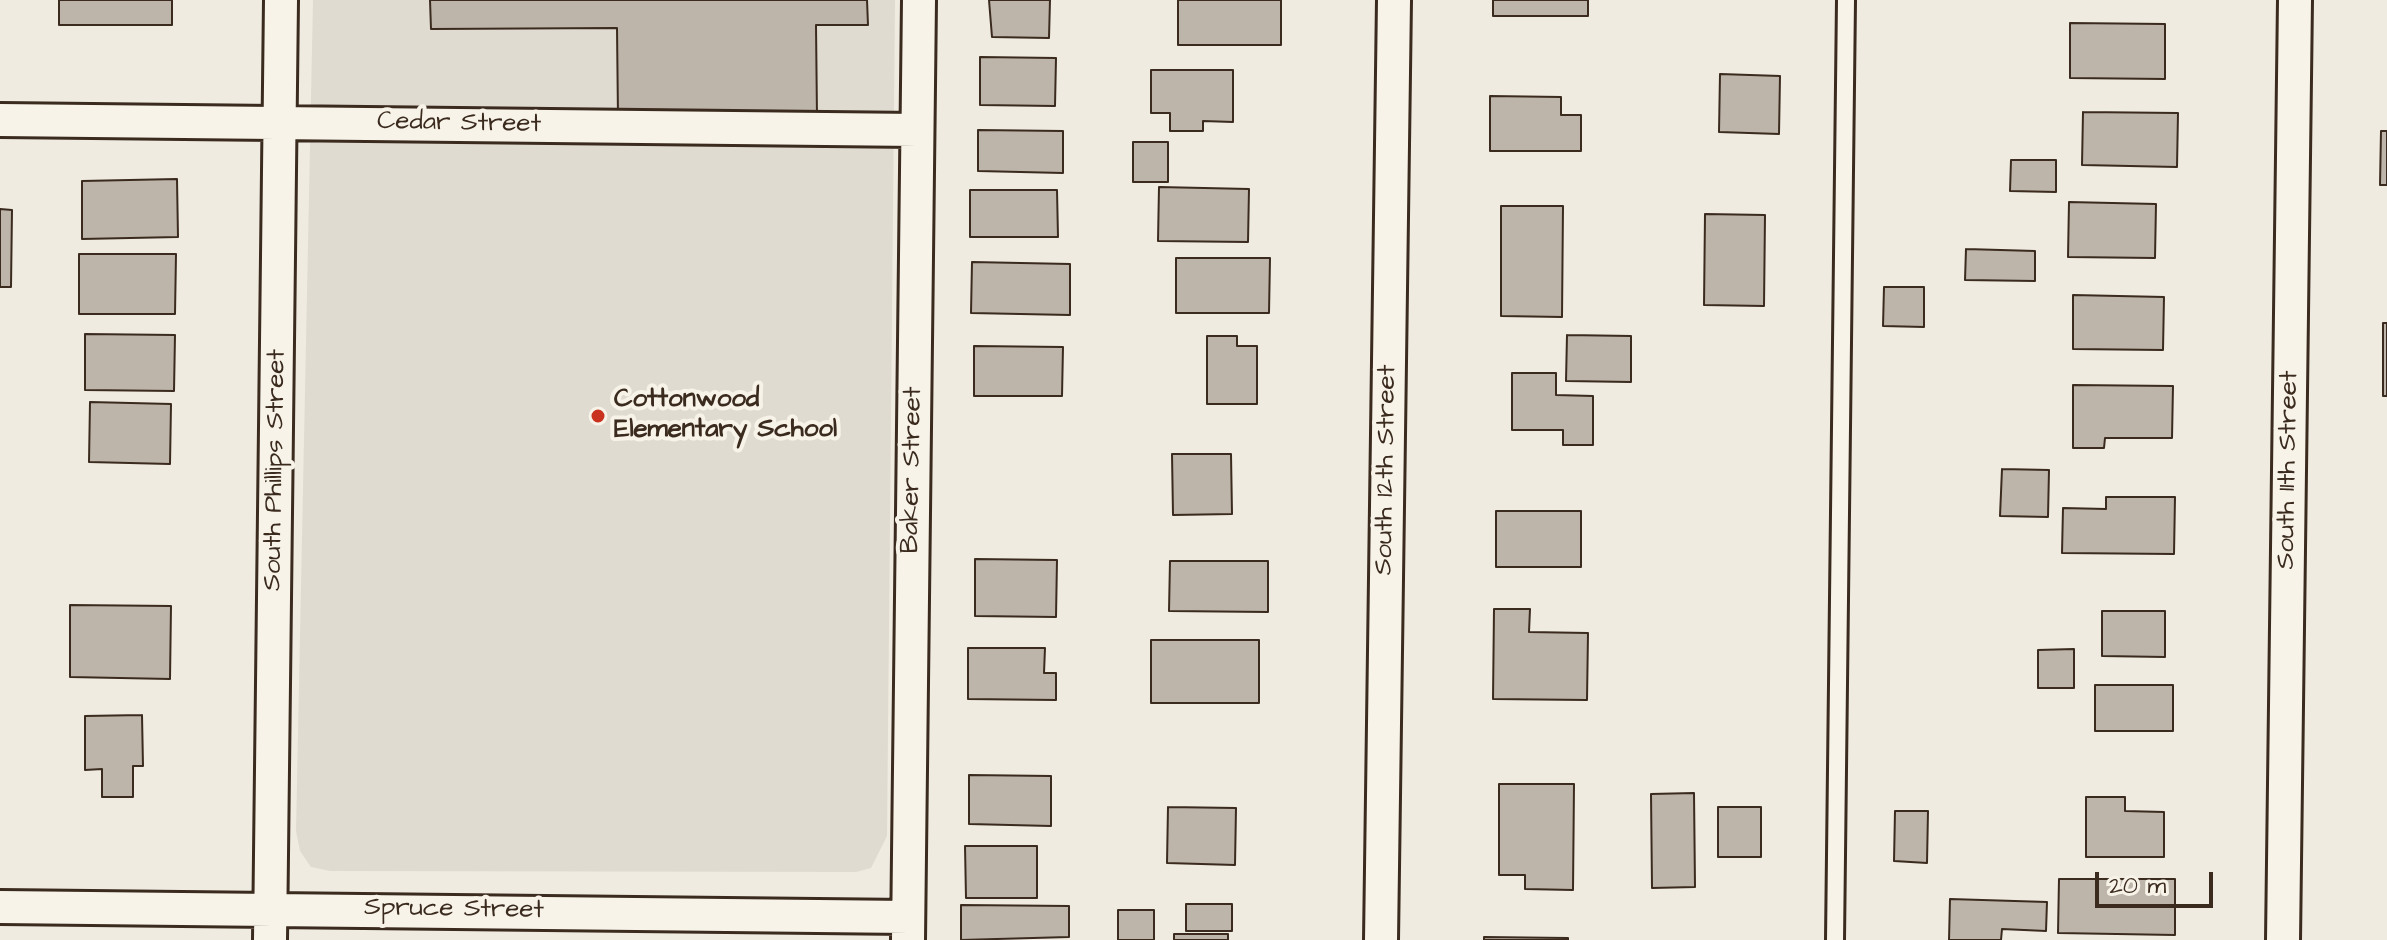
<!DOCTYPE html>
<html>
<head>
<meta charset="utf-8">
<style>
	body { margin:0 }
	#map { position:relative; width:2387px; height:940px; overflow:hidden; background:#efebe0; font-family:"Architects Daughter",sans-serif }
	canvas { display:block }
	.scale { position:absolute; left:2095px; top:872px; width:118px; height:36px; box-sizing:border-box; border:4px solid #3b2a1e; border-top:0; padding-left:10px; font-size:24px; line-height:28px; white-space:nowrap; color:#3b2a1e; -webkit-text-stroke:6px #f7f3e8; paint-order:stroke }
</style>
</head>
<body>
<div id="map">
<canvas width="2387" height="940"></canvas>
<div class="scale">20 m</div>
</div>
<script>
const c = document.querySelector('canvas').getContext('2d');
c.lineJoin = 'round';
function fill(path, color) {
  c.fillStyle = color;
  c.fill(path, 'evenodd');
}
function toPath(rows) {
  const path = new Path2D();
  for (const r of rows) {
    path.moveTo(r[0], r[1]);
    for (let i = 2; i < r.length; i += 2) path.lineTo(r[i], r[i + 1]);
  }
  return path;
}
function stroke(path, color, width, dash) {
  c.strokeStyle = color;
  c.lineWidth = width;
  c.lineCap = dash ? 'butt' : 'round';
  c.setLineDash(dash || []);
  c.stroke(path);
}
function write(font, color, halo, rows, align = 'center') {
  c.font = font + ' "Architects Daughter",sans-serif';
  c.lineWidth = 8;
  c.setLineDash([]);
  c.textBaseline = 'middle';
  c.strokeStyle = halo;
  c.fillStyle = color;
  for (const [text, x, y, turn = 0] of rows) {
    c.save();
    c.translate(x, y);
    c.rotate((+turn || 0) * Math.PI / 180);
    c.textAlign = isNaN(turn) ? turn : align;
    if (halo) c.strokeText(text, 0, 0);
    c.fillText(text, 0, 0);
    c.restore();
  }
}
fill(toPath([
	[313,0,895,0,887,836,871,868,856,872,330,871,311,867,300,851,296,831]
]), '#e0dbd0');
const building = toPath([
	[59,0,172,0,172,25,59,25,59,0],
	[430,0,867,0,868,25,816,25,817,117,618,118,617,28,431,29,430,0],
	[989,0,1050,0,1049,38,992,37,989,0],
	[1178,0,1281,0,1281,45,1178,45,1178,0],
	[1493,0,1588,0,1588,16,1493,16,1493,0],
	[2070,23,2165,24,2165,79,2070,78,2070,23],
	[980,57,1056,58,1055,106,980,105,980,57],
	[1151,70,1233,70,1233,122,1203,121,1203,131,1170,131,1170,113,1151,113,1151,70],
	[1720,74,1780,76,1779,134,1719,132,1720,74],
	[1490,96,1561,97,1561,115,1581,115,1581,151,1490,151,1490,96],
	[2083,112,2178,113,2177,167,2082,165,2083,112],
	[978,130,1063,131,1063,173,978,171,978,130],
	[2381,131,2387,131,2387,185,2380,185,2381,131],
	[1133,142,1168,142,1168,182,1133,182,1133,142],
	[2011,160,2056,160,2056,192,2010,191,2011,160],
	[177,179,178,237,82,239,82,181,177,179],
	[1159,187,1249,189,1248,242,1158,241,1159,187],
	[970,190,1057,190,1058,237,970,237,970,190],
	[2069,202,2156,204,2155,258,2068,257,2069,202],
	[1501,206,1563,206,1562,317,1501,316,1501,206],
	[0,209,12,210,11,287,0,287,0,209],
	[1705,214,1765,215,1764,306,1704,305,1705,214],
	[1966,249,2035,251,2035,281,1965,280,1966,249],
	[79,254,176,254,175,314,79,314,79,254],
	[1176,258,1270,258,1269,313,1176,313,1176,258],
	[972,262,1070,264,1070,315,971,313,972,262],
	[1884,287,1924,287,1924,327,1883,326,1884,287],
	[2073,295,2164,297,2163,350,2073,349,2073,295],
	[2383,323,2387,323,2387,396,2383,396,2383,323],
	[85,334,175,335,174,391,85,390,85,334],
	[1567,335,1631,336,1631,382,1566,381,1567,335],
	[1207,336,1237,336,1237,346,1257,346,1257,404,1207,404,1207,336],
	[974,346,1063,347,1062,396,974,396,974,346],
	[1512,373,1556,373,1556,395,1593,396,1593,445,1563,445,1563,430,1512,430,1512,373],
	[2073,385,2173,386,2172,438,2105,438,2104,448,2073,448,2073,385],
	[90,402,171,404,170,464,89,462,90,402],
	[1172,454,1231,454,1232,514,1173,515,1172,454],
	[2002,469,2049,470,2048,517,2000,516,2002,469],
	[2106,497,2175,497,2174,554,2062,553,2063,508,2106,509,2106,497],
	[1496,511,1581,511,1581,567,1496,567,1496,511],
	[975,559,1057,560,1056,617,975,616,975,559],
	[1170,561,1268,561,1268,612,1169,611,1170,561],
	[70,605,171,606,170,679,70,677,70,605],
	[1494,609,1530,609,1529,632,1588,633,1587,700,1493,699,1494,609],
	[2102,611,2165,611,2165,657,2102,656,2102,611],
	[1151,640,1259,640,1259,703,1151,703,1151,640],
	[968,648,1045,648,1044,673,1056,673,1056,700,968,699,968,648],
	[2074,649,2074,688,2038,688,2038,650,2074,649],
	[2095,685,2173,685,2173,731,2095,731,2095,685],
	[142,715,143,766,133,766,133,797,102,797,102,769,85,770,85,716,142,715],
	[969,775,1051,776,1051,826,969,824,969,775],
	[1499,784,1574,784,1573,890,1525,889,1525,875,1499,875,1499,784],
	[1694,793,1695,887,1652,888,1651,794,1694,793],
	[2086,797,2125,797,2125,811,2164,812,2164,857,2086,857,2086,797],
	[1168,807,1236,808,1235,865,1167,863,1168,807],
	[1718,807,1761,807,1761,857,1718,857,1718,807],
	[1895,811,1928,811,1927,863,1894,861,1895,811],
	[965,846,1037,846,1037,898,966,898,965,846],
	[2059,879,2175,879,2175,935,2058,933,2059,879],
	[1950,899,2047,902,2046,931,2002,929,2001,940,1949,940,1950,899],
	[1186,904,1232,904,1232,931,1186,931,1186,904],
	[961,905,1069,906,1069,937,961,940,961,905],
	[1118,910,1154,910,1154,940,1118,940,1118,910],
	[1174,934,1228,934,1228,940,1174,940,1174,934],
	[1484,937,1568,938,1568,940,1484,940,1484,937]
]);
fill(building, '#bdb5aa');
stroke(building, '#3b2a1e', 2);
const service = toPath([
	[1835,940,1846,0]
]);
const minor = toPath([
	[0,120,917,130],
	[0,907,908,917],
	[270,940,281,0],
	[908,940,919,0],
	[1381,940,1394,0],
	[2283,940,2295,0]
]);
stroke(service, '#3b2a1e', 22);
stroke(minor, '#3b2a1e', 38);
stroke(service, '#f7f3e8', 16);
stroke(minor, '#f7f3e8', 32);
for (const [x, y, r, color] of [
	[598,416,8,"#c8321e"]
]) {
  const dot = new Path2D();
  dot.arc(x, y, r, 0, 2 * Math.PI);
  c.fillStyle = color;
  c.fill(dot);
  stroke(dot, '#f7f3e8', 3);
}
write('26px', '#3b2a1e', '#f7f3e8', [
	["Cedar Street",459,124,1],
	["South Phillips Street",276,470,-89],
	["Baker Street",913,470,-89],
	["South 12th Street",1387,470,-89],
	["South 11th Street",2289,470,-89],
	["Spruce Street",454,910,1]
]);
write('bold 26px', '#3b2a1e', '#f7f3e8', [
	["Cottonwood",614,401],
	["Elementary School",614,431]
], 'left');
</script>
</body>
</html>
